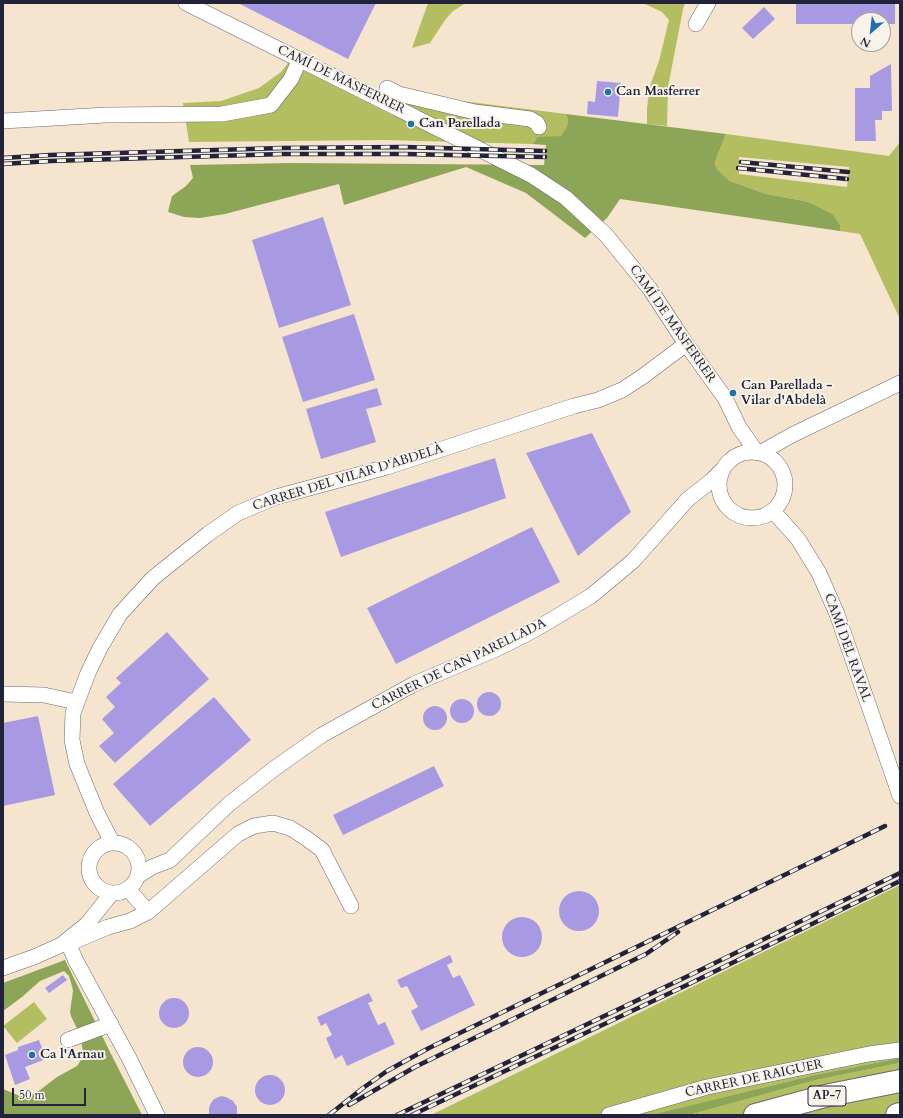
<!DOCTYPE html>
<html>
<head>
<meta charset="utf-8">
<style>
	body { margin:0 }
	#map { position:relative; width:903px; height:1118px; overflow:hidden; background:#f5e4ce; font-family:Cardo,serif }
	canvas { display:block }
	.frame { position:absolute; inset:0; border:4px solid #22223b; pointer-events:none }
	.north { position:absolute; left:851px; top:12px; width:40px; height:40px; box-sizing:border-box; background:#f7f3e8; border:1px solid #a29fa3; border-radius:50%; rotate:208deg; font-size:11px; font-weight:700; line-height:16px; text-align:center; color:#22223b }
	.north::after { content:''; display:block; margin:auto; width:14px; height:18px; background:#1f6fb2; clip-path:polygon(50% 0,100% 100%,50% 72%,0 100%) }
	.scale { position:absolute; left:12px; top:1088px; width:74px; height:18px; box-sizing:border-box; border:2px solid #22223b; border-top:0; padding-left:5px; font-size:12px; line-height:14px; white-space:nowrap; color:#22223b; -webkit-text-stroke:3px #f7f3e8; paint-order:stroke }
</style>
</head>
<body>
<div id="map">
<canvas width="903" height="1118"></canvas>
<div class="frame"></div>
<div class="north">N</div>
<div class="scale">50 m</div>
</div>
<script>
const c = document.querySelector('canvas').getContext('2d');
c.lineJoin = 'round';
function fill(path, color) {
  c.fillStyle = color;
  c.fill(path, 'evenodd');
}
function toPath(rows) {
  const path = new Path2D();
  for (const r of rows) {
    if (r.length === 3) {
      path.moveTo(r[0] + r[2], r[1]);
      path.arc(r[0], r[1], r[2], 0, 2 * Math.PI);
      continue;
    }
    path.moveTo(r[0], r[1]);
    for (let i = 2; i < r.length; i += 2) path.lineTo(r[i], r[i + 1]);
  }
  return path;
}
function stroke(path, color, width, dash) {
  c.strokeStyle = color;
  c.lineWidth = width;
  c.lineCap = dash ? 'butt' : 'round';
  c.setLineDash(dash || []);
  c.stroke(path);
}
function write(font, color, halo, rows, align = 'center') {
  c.font = font + ' Cardo,serif';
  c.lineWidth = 4;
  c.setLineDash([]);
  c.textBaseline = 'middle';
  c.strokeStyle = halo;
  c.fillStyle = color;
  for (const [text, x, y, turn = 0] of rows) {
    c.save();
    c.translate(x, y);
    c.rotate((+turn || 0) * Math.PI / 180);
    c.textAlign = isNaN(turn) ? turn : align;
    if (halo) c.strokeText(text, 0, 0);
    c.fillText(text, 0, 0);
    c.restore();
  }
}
fill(toPath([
	[428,3,466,3,453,11,445,20,430,43,412,48],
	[643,3,685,3,683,9,668,87,667,126,647,124,647,108,650,86,659,61,669,20,662,12],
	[288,63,394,116,406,94,566,114,568,120,567,126,561,136,555,137,544,137,535,140,532,144,385,140,189,142,183,103,221,101,259,88,281,72],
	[726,134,889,156,900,142,900,319,860,234,840,231,840,225,833,216,811,203,804,201,766,194,730,181,721,174,717,169,715,164,716,159],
	[739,157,849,167,847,187,739,174],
	[900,885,900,1058,815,1075,650,1115,431,1115],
	[34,1002,47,1019,17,1043,3,1026],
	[900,1063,900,1115,689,1115,816,1080]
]), '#b2be5f');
fill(toPath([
	[566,114,726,134,716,159,715,164,717,169,725,177,730,181,766,194,804,201,811,203,833,215,840,225,840,231,620,199,607,218,585,238,526,193,466,167,344,205,339,184,225,214,200,218,184,217,168,212,172,196,186,186,193,178,190,165,292,163,544,165,546,145,532,144,538,137,561,136,567,126,568,120],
	[65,960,110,1052,142,1115,3,1115,3,1089,20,1096,30,1096,40,1090,57,1077,77,1066,83,1057,83,1052,80,1035,71,1016,70,1012,73,991,72,986,69,976,64,971,40,981,22,997,3,1011,3,983],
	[900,1058,900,1063,816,1080,689,1115,650,1115,815,1075]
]), '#8da556');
fill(toPath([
	[238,3,376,3,348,59],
	[796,3,895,3,895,24,883,24,883,20,859,20,859,24,796,24],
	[764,7,775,19,753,39,742,28],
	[891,64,892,111,882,111,882,120,875,120,876,141,855,141,855,88,870,88,870,76],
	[597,81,621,83,618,117,587,114,588,101,595,102],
	[323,217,351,305,279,328,252,240],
	[354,314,375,380,303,402,282,337],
	[377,388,382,405,366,409,376,442,321,459,306,409],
	[592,433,631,512,578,556,526,453],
	[495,458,506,498,341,557,325,512],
	[532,527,560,582,396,664,367,608],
	[167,632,209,679,115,763,99,746,114,733,102,719,115,707,106,697,121,683,116,678],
	[489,704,12],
	[214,697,251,740,150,826,113,784],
	[462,711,12],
	[435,718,12],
	[38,716,55,795,3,806,3,723],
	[434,766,444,786,343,835,333,815],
	[579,911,20],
	[522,937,20],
	[450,955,453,962,447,965,453,978,460,975,475,1005,421,1031,411,1011,418,1007,407,986,401,988,397,980],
	[63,975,67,980,49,993,45,988],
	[369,993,373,1001,368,1003,378,1025,385,1022,395,1044,347,1066,342,1055,335,1059,326,1038,332,1035,326,1023,321,1026,317,1017],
	[174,1013,15],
	[39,1040,46,1059,25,1067,30,1079,15,1085,5,1055,18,1050,18,1047],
	[198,1062,15],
	[270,1090,15],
	[221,1096,226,1097,233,1101,237,1107,237,1115,209,1115,209,1108,211,1103,214,1099]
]), '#a89ae2');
const minor = toPath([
	[186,3,531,175,566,198,606,235,650,289,686,344,725,398,739,427,753,447,756,453],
	[696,24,708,3],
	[387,88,399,94,475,112,530,119,537,123,539,127],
	[3,121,106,115,222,114,271,105,291,79,300,59],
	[752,485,33],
	[760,453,792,435,900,383],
	[773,511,798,539,819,573,837,614,900,796],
	[3,694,44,695,76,702],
	[112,842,97,813,77,764,72,740,73,713,88,673,100,648,120,614,153,578,208,534,238,513,276,497,387,467,574,406,598,400,622,390,642,377,686,344],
	[114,868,25],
	[138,876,152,867,170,860,229,804,275,768,322,735,414,684,501,647,536,629,591,596,633,561,688,499,711,481,722,470],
	[128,889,148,912],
	[68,943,76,961,129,1058,157,1115],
	[61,945,70,943,108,927,130,921,148,912,238,834,254,826,273,823,290,828,306,838,322,850,351,906],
	[3,968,34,957,61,945,87,924,112,893],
	[68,1040,111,1024],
	[609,1115,707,1087,869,1054,900,1050]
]);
const highway = toPath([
	[755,1115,825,1096,900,1081],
	[897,1115,900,1114]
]);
stroke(minor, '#6c666e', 16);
stroke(highway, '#6c666e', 24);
stroke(minor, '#fff', 15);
stroke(highway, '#fff', 22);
const rail = toPath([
	[3,158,50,155,282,148,404,147,545,151],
	[741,162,848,172],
	[3,164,50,161,282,154,404,154,545,157],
	[738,168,847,179],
	[349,1105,415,1067,646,954,678,932],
	[329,1115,363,1088,387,1071,429,1048,885,826],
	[397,1115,686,977,900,873],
	[412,1115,689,984,900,881]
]);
stroke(rail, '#22223b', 4.5);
stroke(rail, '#f7f3e8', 3, [9]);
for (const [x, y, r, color] of [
	[608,92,4,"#1f6fb2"],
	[411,124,4,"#1f6fb2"],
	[733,393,4,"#1f6fb2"],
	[32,1055,4,"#1f6fb2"]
]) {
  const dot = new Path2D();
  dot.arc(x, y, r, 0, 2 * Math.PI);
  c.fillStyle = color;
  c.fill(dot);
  stroke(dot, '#f7f3e8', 1.5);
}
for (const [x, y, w] of [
	[827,1096,38]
]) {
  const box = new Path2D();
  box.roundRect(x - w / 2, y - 10, w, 20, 3);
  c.fillStyle = '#f7f3e8';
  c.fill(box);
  stroke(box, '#22223b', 1);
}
write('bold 12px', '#22223b', null, [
	["AP-7",827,1096]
]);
write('13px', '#22223b', '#f7f3e8', [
	["CAMÍ DE MASFERRER",341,80,26],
	["CAMÍ DE MASFERRER",672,324,55],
	["CARRER DEL VILAR D'ABDELÀ",348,478,-17],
	["CAMÍ DEL RAVAL",847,648,70],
	["CARRER DE CAN PARELLADA",459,665,-26],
	["CARRER DE RAIGUER",754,1079,-12]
]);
write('bold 13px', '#22223b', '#f7f3e8', [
	["Can Masferrer",616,92],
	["Can Parellada",419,124],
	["Can Parellada -",741,386],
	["Vilar d'Abdelà",741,401],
	["Ca l'Arnau",40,1055]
], 'left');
</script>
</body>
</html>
